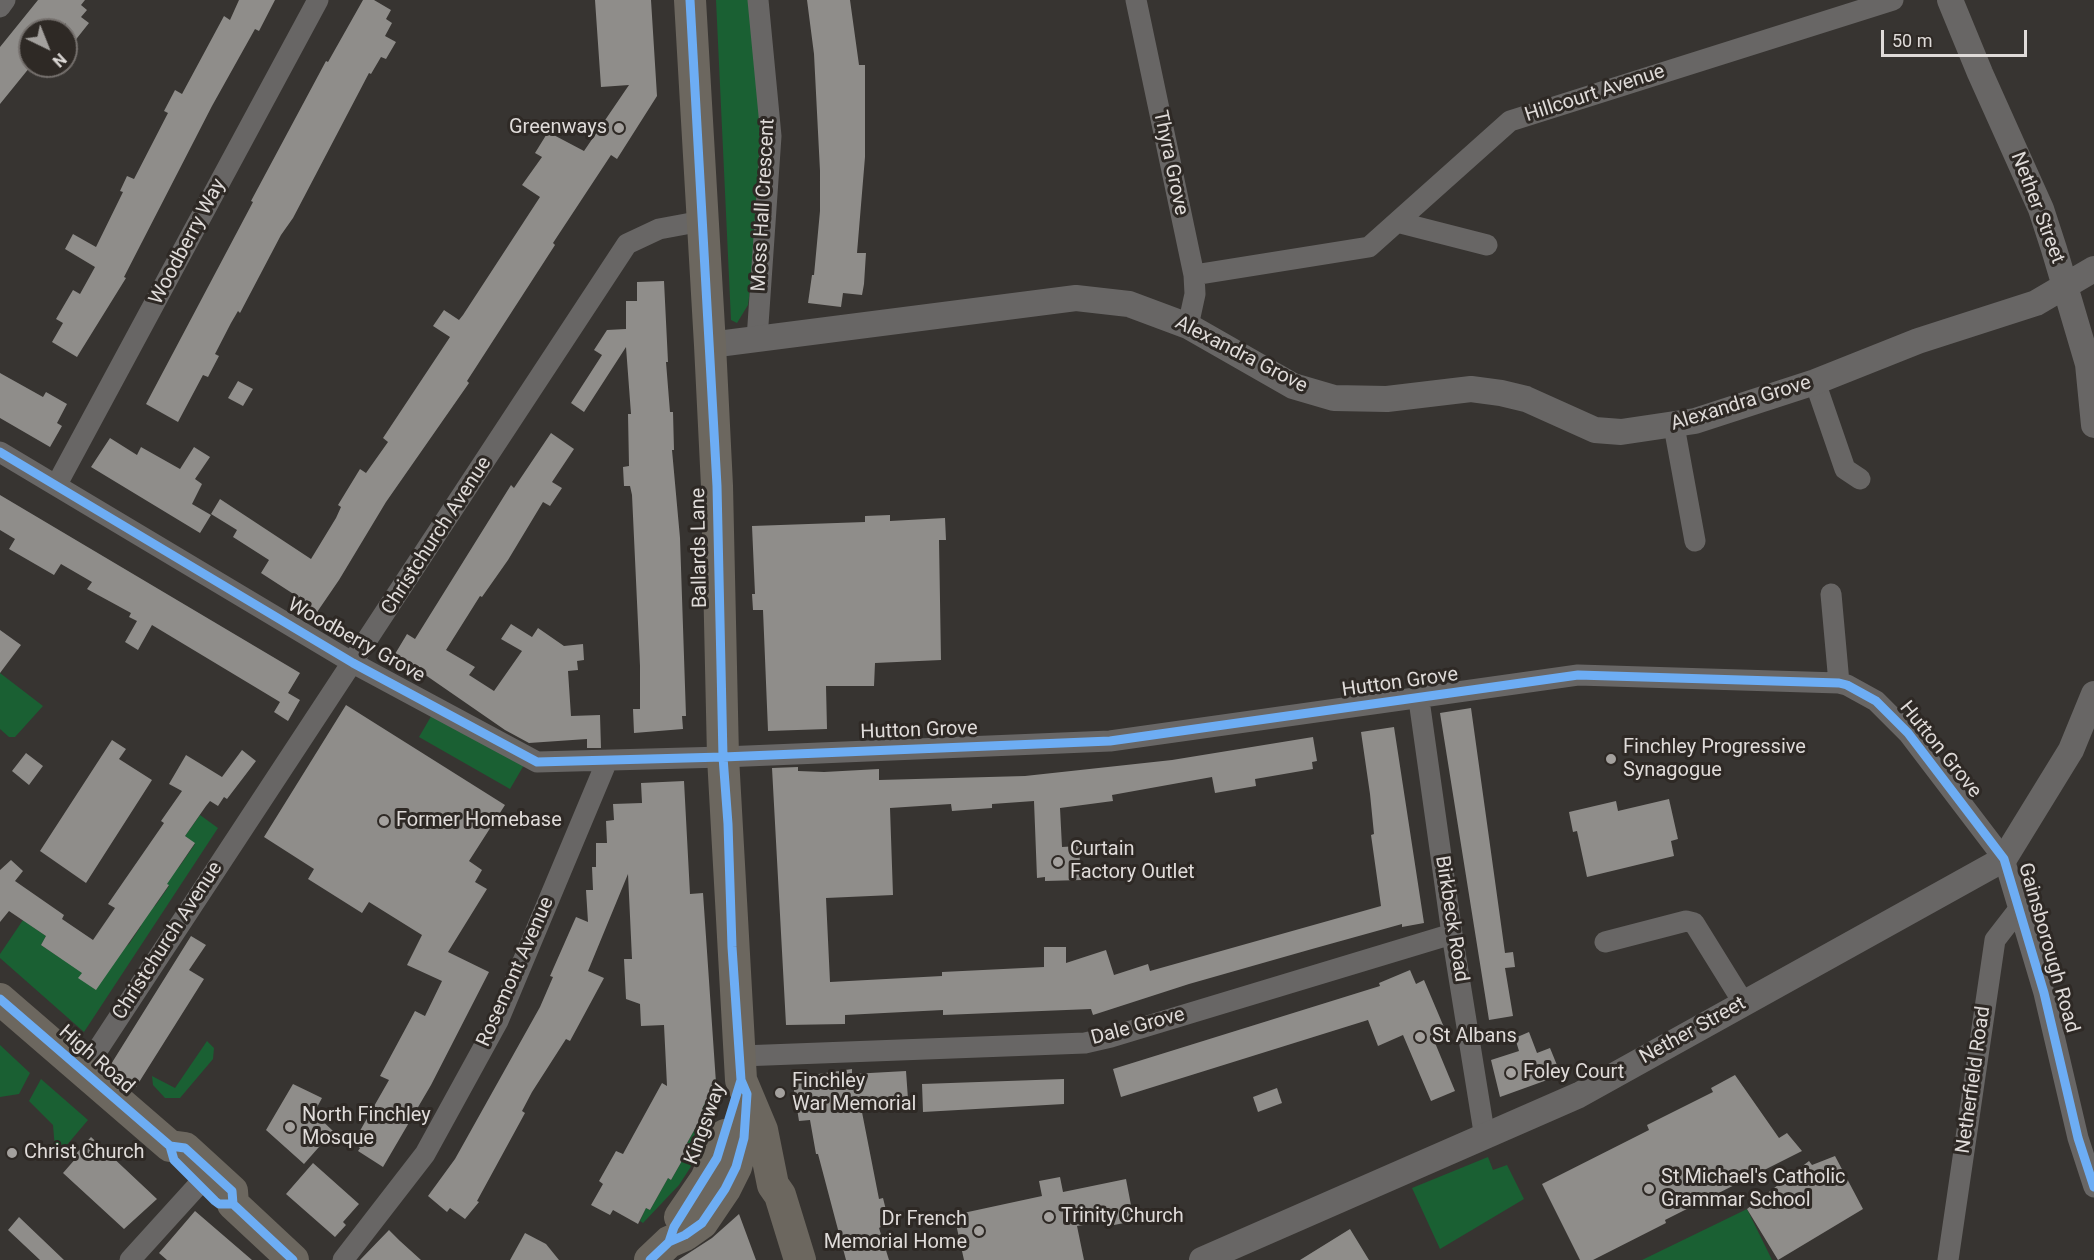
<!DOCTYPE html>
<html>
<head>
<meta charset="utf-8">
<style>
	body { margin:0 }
	#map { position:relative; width:2094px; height:1260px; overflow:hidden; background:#373431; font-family:Roboto,sans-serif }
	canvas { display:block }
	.north { position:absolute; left:18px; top:18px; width:60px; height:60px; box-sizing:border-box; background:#2e2925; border:2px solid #75706d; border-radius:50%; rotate:137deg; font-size:16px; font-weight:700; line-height:24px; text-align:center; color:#dfdbd9 }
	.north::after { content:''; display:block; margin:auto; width:21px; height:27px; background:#a4a19e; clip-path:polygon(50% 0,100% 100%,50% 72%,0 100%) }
	.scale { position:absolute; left:1881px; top:30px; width:146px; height:27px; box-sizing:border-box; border:3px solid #dfdbd9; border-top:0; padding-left:8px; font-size:18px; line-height:21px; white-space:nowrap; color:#dfdbd9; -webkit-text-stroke:4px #2e2925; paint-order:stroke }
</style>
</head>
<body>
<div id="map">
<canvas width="2094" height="1260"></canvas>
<div class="north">N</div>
<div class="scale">50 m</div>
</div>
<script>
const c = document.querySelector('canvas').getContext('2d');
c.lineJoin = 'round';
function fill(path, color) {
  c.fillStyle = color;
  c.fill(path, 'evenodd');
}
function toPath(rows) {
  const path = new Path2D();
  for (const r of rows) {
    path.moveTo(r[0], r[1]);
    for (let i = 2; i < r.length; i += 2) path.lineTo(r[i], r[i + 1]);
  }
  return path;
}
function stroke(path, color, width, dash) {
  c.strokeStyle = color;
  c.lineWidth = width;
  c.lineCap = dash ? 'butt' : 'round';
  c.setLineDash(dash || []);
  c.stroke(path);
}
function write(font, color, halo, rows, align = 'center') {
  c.font = font + ' Roboto,sans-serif';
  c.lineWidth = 6;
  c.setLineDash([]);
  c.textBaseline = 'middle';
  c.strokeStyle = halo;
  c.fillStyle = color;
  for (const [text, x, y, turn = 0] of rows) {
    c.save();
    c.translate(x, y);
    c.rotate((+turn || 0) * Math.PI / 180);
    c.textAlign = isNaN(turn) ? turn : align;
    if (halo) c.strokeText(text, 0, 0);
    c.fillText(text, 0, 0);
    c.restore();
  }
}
fill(toPath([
	[716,0,749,0,760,64,761,151,755,254,748,305,737,323,731,320],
	[0,673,43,706,15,737,9,737,0,729],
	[433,713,524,765,510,789,419,737],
	[200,815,218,828,84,1032,0,958,0,954,23,920,46,936,41,945,59,957,85,968,79,978,129,944,141,926,131,919,144,899,155,906,169,886,159,878,179,867,195,844,185,836],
	[207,1041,214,1048,213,1059,180,1098,165,1098,153,1085,152,1076,175,1088],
	[0,1045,30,1073,19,1094,0,1097],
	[716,1077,706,1128,690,1168,679,1185,643,1223,640,1221,646,1208,650,1210,668,1178,671,1180,691,1145,687,1143,705,1111,702,1109],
	[41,1079,88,1120,66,1146,55,1149,53,1125,29,1101],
	[1488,1157,1493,1170,1507,1165,1524,1199,1440,1249,1412,1188],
	[1747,1209,1772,1260,1642,1260]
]), '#1a6033');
fill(toPath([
	[38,0,85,0,81,5,87,10,81,17,89,23,66,52,66,23,61,30,30,30,30,67,0,104,0,47],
	[239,0,275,0,259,31,255,29,212,106,124,277,126,278,77,357,52,342,63,323,56,319,73,290,80,294,95,267,65,249,73,234,96,247,123,192,120,191,127,176,134,179,168,113,164,111,175,90,182,94,224,16,230,20],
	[363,0,374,0,391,10,386,19,392,23,385,36,396,42,386,59,381,57,371,74,369,73,293,218,281,235,240,313,238,311,231,323,215,354,219,356,208,377,203,375,178,422,146,404,253,202,251,201,326,61,328,62],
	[595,0,651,0,657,96,617,159,611,155,553,243,555,245,467,381,469,383,386,502,339,580,313,618,290,602,295,595,261,573,269,560,233,537,237,530,211,514,220,499,311,559,336,518,341,507,338,505,360,469,366,473,388,442,383,438,450,337,433,326,444,310,459,320,463,315,540,197,522,185,542,157,535,153,548,132,584,151,629,85,601,87],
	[807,0,850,0,859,65,865,65,865,157,857,253,866,253,864,284,862,295,843,293,841,307,808,303,812,275,814,275,820,211,820,171,814,54],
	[664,281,668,362,666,362,670,412,673,412,674,450,672,450,680,538,686,716,682,716,683,729,634,733,633,709,640,709,640,666,632,495,630,486,624,486,623,467,629,466,628,414,631,414,626,347,584,412,571,403,602,355,594,350,607,330,626,329,626,301,637,301,637,282],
	[0,373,43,397,46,392,67,404,57,423,62,426,50,447,0,418],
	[238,381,253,389,243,406,228,398],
	[551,433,574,449,552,482,562,488,550,506,543,502,508,560,482,597,480,596,446,650,475,667,469,675,494,691,522,651,501,639,511,624,532,637,538,628,564,646,583,644,584,660,577,661,578,670,568,671,571,716,600,715,601,748,587,748,587,739,529,743,505,730,395,654,407,634,415,639,511,485,514,488],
	[110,438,137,455,141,447,180,469,194,447,210,457,195,479,202,484,192,504,211,515,200,533,91,467],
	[0,495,300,673,288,693,300,700,288,721,274,712,280,702,152,625,138,650,125,642,137,621,129,617,131,613,87,589,92,582,61,564,54,575,9,549,15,539,0,530],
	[890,515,890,521,945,518,946,540,939,540,941,660,875,663,874,686,826,686,827,729,768,731,763,610,753,610,752,594,755,594,752,526,865,522,865,516],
	[0,630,21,645,0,673],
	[346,705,505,805,469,861,482,870,475,882,487,889,448,952,489,972,431,1085,383,1167,358,1151,360,1148,353,1143,389,1080,380,1076,415,1011,425,1016,442,981,407,965,422,935,369,902,362,913,308,879,314,869,264,837],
	[1471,708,1505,953,1513,952,1515,967,1505,968,1513,1016,1489,1020,1440,713],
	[1394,727,1424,923,1402,927,1402,924,1312,949,1189,984,1093,1015,1091,1009,943,1015,943,1010,845,1015,845,1024,786,1025,772,768,798,767,798,771,824,772,879,769,879,780,1025,776,1172,760,1313,737,1317,761,1312,762,1313,769,1255,779,1256,786,1215,793,1212,777,1112,795,1113,801,1060,808,1062,847,1079,846,1081,880,1045,881,1045,877,1037,878,1034,801,992,804,992,808,952,811,951,804,890,808,893,895,826,898,830,982,942,976,942,972,1044,967,1044,947,1066,947,1066,963,1106,950,1114,975,1148,964,1150,971,1381,906,1371,835,1374,834,1370,794,1361,732],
	[112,740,126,749,119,759,152,780,86,883,40,851],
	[242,750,256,761,227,799,224,797,218,806,210,801,206,806,185,836,195,843,167,884,169,885,96,990,78,978,82,973,41,945,46,936,9,911,0,922,0,870,11,860,23,871,15,881,64,915,62,919,93,940,115,908,108,904,164,823,161,821,182,791,169,784,186,755,222,777],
	[26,753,43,766,29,785,12,771],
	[684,781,690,894,703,893,716,1083,702,1109,705,1111,687,1143,691,1145,671,1180,668,1178,650,1210,646,1208,638,1224,613,1210,610,1215,591,1205,603,1184,599,1181,616,1151,623,1154,662,1083,667,1086,664,1025,641,1026,640,1004,626,999,624,959,632,959,628,874,588,971,604,978,570,1041,566,1039,532,1092,522,1111,525,1113,477,1201,479,1202,465,1219,450,1208,447,1212,428,1196,455,1159,540,1007,553,977,550,976,576,917,588,922,586,890,593,890,592,867,596,867,596,843,607,843,606,821,614,820,613,804,642,803,641,783],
	[1669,799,1678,839,1671,841,1674,856,1587,877,1577,831,1573,832,1569,812,1616,801,1618,811],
	[191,936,206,945,189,970,204,979,136,1087,108,1069],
	[1410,970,1416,984,1424,980,1446,1032,1433,1038,1455,1091,1431,1101,1403,1035,1378,1046,1368,1020,1121,1097,1113,1069,1380,986,1379,983],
	[1529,1032,1537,1053,1550,1048,1561,1075,1500,1097,1491,1060,1519,1051,1515,1038],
	[852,1069,852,1074,906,1071,908,1099,860,1102,879,1199,883,1198,889,1222,879,1228,889,1260,846,1260,818,1154,816,1154,810,1120,799,1121,792,1078],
	[1735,1075,1779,1138,1787,1133,1802,1151,1665,1220,1666,1223,1593,1260,1580,1260,1542,1184,1649,1130,1647,1125,1713,1092,1711,1088],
	[1064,1079,1064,1104,923,1112,922,1084],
	[293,1084,322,1098,314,1113,333,1131,304,1164,266,1130],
	[1277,1088,1282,1103,1258,1112,1253,1097],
	[91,1137,157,1199,124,1229,63,1173,77,1157,75,1155],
	[1835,1156,1863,1209,1778,1260,1747,1209,1809,1161,1812,1165],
	[313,1163,359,1204,343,1222,346,1225,335,1237,286,1194],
	[1060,1177,1063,1192,1126,1179,1134,1221,1114,1225,1113,1220,1077,1226,1084,1260,964,1260,954,1215,1042,1196,1039,1181],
	[195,1211,252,1260,167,1260,159,1253],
	[739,1214,756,1260,678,1260,712,1238],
	[19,1217,64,1260,40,1260,8,1230],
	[1350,1229,1369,1260,1300,1260],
	[389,1230,400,1241,421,1260,360,1260],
	[525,1233,546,1244,559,1260,510,1260]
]), '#8f8d8a');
stroke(toPath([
	[1136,0,1194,275,1195,294,1188,326],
	[0,7,5,0],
	[1397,222,1487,245],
	[1194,275,1369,247,1510,121,1893,0],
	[757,339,771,136,758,0],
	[1815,382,1845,469,1860,479],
	[1674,426,1695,541],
	[0,452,353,663,537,762,723,757,1110,741,1578,675,1839,683,1847,685,1876,701,1908,733,2004,859,2044,993,2078,1138,2094,1187],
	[57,484,318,0],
	[1831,594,1839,683],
	[1419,700,1452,934,1485,1138],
	[1605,942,1686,921,1694,923,1743,1002],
	[741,1056,1085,1043,1111,1037,1452,934],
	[83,1072,627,244,659,229,702,221],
	[130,1260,199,1184],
	[343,1260,425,1154,498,1021,607,761],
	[1948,1260,1995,940,2019,909]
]), '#686665', 21);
stroke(toPath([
	[1950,0,1980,73,2041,209,2054,249,2088,364,2094,425],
	[710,345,1076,298,1129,304,1188,326,1293,386,1334,398,1387,399,1471,389,1501,393,1526,399,1595,430,1621,432,1695,421,1815,382,1918,341,2036,303,2094,269],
	[1202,1260,1579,1095,2004,859,2071,750,2094,694]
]), '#686665', 26);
stroke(toPath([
	[690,0,710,345,717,486,723,757,741,1080,762,1130,773,1185,780,1195,800,1260],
	[0,999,170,1146,185,1148,232,1191,233,1204,293,1260],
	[680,1217,706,1179,725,1135],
	[650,1260,669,1242,685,1235,702,1223,725,1189,736,1167,744,1138,747,1098]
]), '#6c675f', 32);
stroke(toPath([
	[0,452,353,663,537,762,723,757,1110,741,1578,675,1839,683,1847,685,1876,701,1908,733,2004,859,2044,993,2078,1138,2094,1187],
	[0,999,170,1146,185,1148,232,1191,233,1204,293,1260],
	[170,1146,174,1160,215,1201,219,1204,233,1204],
	[669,1242,674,1227,717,1158,741,1080],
	[650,1260,669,1242,685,1235,702,1223,725,1189,736,1167,744,1138,747,1094,741,1080,732,947,728,824,723,757,717,486,690,0]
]), '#6dadf4', 9);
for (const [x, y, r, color] of [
	[619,128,6,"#a4a19e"],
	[1611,759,6,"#a4a19e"],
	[384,821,6,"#a4a19e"],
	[1058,862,6,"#a4a19e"],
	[1420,1037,6,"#a4a19e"],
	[1511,1073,6,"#a4a19e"],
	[780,1093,6,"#a4a19e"],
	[290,1127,6,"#a4a19e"],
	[12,1153,6,"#a4a19e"],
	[1649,1189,6,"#a4a19e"],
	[1049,1217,6,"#a4a19e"],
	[979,1231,6,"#a4a19e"]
]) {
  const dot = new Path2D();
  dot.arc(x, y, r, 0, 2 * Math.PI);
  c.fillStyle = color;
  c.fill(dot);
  stroke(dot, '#2e2925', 2);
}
write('20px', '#dfdbd9', '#2e2925', [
	["Hillcourt Avenue",1595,94,-18],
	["Thyra Grove",1170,163,78],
	["Moss Hall Crescent",764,205,-87],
	["Nether Street",2037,208,69],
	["Woodberry Way",188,242,-62],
	["Alexandra Grove",1241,355,27],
	["Alexandra Grove",1741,404,-17],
	["Christchurch Avenue",437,536,-57],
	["Ballards Lane",700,548,-91],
	["Woodberry Grove",356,641,29],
	["Hutton Grove",1400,683,-8],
	["Hutton Grove",919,731,-2],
	["Hutton Grove",1940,750,51],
	["Birkbeck Road",1451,919,81],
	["Christchurch Avenue",168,941,-57],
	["Gainsborough Road",2048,948,74],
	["Rosemont Avenue",516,972,-66],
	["Dale Grove",1138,1027,-15],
	["Nether Street",1693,1031,-29],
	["High Road",96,1060,41],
	["Netherfield Road",1974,1080,-82],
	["Kingsway",706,1124,-70]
]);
write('20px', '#dfdbd9', '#2e2925', [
	["Greenways",607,128,"right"],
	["Finchley Progressive",1623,748],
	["Synagogue",1623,771],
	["Former Homebase",396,821],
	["Curtain",1070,850],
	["Factory Outlet",1070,873],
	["St Albans",1432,1037],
	["Foley Court",1523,1073],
	["Finchley",792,1082],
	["War Memorial",792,1105],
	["North Finchley",302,1116],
	["Mosque",302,1139],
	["Christ Church",24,1153],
	["St Michael's Catholic",1661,1178],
	["Grammar School",1661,1201],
	["Trinity Church",1061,1217],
	["Dr French",967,1220,"right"],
	["Memorial Home",967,1243,"right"]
], 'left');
</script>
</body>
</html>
